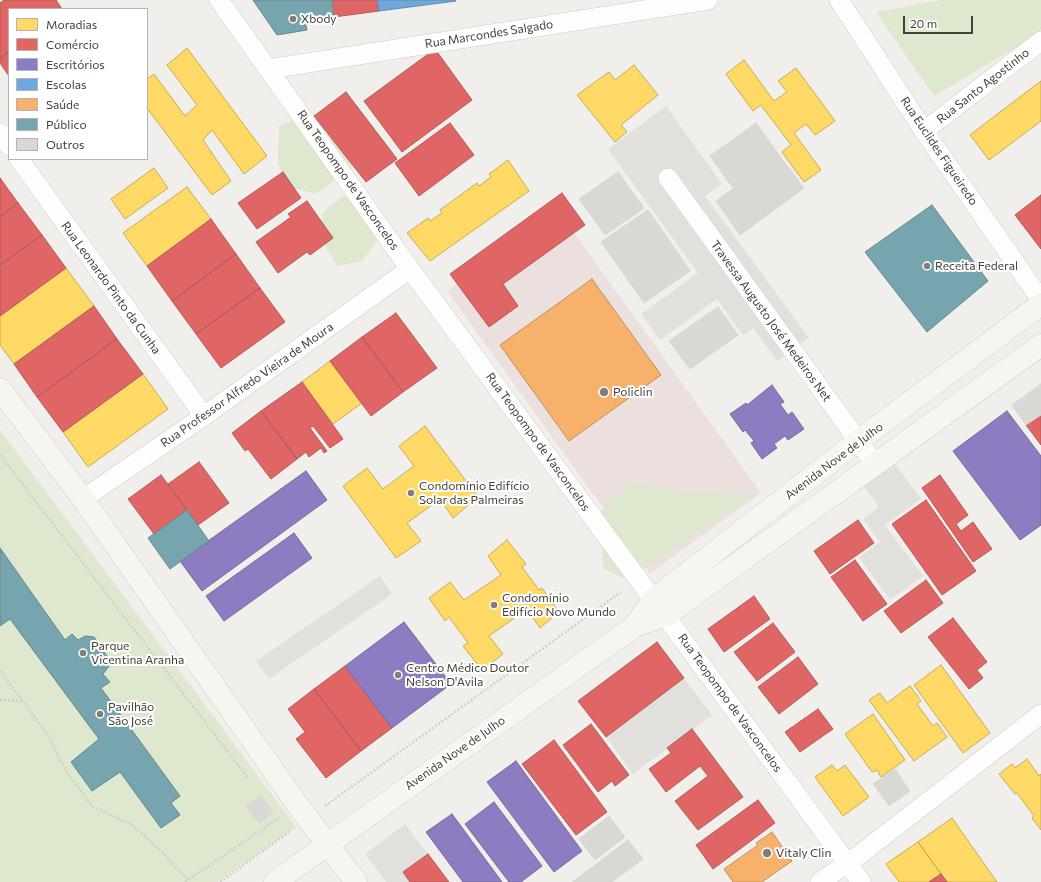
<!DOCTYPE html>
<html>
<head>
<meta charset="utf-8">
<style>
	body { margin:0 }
	#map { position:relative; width:1041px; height:882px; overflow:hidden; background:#f1efeb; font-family:Commissioner,sans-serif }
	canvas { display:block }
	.legend { position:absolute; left:8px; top:8px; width:140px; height:152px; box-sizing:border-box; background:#fff; border:1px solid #b5b3af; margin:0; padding:5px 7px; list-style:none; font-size:12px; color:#464138 }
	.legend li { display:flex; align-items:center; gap:8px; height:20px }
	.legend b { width:20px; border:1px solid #b5b3af }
	.scale { position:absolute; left:903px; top:16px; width:70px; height:18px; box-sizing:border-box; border:2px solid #464138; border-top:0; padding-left:5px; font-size:12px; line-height:14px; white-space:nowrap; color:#464138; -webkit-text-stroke:3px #fff; paint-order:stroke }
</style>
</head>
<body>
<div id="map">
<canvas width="1041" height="882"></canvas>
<ul class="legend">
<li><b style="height:11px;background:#ffd966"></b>Moradias</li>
<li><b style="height:11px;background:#e06666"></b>Comércio</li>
<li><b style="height:11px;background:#8e7cc3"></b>Escritórios</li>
<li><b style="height:11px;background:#6fa8dc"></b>Escolas</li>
<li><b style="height:11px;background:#f6b26b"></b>Saúde</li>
<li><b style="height:11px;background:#76a5af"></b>Público</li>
<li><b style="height:11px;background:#dad8d4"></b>Outros</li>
</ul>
<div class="scale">20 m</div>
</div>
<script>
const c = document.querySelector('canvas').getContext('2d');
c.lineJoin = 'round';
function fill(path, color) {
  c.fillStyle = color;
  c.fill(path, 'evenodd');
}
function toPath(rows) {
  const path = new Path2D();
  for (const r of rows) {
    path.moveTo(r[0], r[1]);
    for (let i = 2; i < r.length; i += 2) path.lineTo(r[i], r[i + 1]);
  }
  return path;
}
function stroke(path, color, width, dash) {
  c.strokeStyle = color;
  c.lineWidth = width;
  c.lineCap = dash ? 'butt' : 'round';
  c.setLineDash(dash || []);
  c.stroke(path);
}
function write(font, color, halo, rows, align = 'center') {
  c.font = font + ' Commissioner,sans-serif';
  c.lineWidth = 4;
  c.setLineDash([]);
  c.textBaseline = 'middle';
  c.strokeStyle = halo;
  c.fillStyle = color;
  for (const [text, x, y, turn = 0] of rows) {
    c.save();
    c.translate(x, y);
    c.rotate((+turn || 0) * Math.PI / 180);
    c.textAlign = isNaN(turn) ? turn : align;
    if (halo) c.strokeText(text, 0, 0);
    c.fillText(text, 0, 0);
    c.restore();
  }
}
fill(toPath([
	[559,212,761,493,650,573,447,291]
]), '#ebe0dd');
fill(toPath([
	[941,0,1041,0,1041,30,1035,36,934,96,876,12],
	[299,117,314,134,351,144,352,167,316,194,290,187,278,164,279,126],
	[343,196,363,202,380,237,362,261,337,266,319,235,323,212],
	[0,430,296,827,217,882,0,882],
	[630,483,673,490,754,496,627,580,604,569,598,514]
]), '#dee8ce');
fill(toPath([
	[666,106,722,184,705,196,809,338,777,361,753,328,743,335,717,299,660,340,641,314,698,273,608,149],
	[892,460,921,499,885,525,923,576,890,600,859,557,880,542,863,519,879,507,861,483],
	[380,576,392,594,269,679,256,661],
	[684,678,712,715,633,774,606,737],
	[405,824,428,854,403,872,410,882,386,882,365,854]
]), '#e2e0dc');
const homes = toPath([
	[187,48,267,156,244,174,212,130,203,140,231,181,212,195,147,108,147,79,154,74,185,116,197,105,167,65,187,48],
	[744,60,774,101,787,92,778,81,796,68,835,121,815,135,806,124,794,133,821,170,804,182,782,152,791,145,761,105,753,111,726,74,744,60],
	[634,65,658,95,621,125,627,132,615,142,577,95,609,72,615,80,634,65],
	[1041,81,1041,121,989,160,970,135,1041,81],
	[508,160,529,191,430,261,407,233,428,218,430,221,442,213,440,210,477,183,479,186,491,177,489,174,508,160],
	[154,168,168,188,125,219,111,199,154,168],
	[187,187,211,219,147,266,123,233,187,187],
	[66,268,94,306,14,364,0,345,0,316,66,268],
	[330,361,362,403,333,424,302,382,330,361],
	[143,374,168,409,88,467,63,432,143,374],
	[425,426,478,497,453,518,440,499,407,523,421,541,396,558,343,486,367,468,383,489,414,466,399,446,425,426],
	[507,540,526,564,522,567,539,590,542,588,559,612,540,628,527,609,489,636,503,654,482,670,463,646,468,643,449,617,445,621,429,598,450,582,464,600,501,575,488,556,507,540],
	[941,665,990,733,963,753,914,685,941,665],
	[910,686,921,701,917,704,933,726,937,723,947,737,914,761,869,700,880,693,887,703,910,686],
	[873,714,905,760,881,777,877,770,872,772,845,734,873,714],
	[1027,759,1039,776,1041,774,1041,830,1032,818,1034,816,1017,793,1015,794,999,774,1012,764,1015,768,1027,759],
	[832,765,837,771,845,765,869,797,843,816,815,777,832,765],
	[952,818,997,882,947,882,918,842,952,818],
	[918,842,941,874,929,882,899,882,886,864,918,842]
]);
fill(homes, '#ffd966');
stroke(homes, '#c8ab58', 1);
const shops = toPath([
	[4,0,56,0,62,9,9,9,9,52,0,58,0,3,4,0],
	[332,0,377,0,379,11,334,17,332,0],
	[435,49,472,100,402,152,364,101,435,49],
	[9,52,9,76,0,63,0,58,9,52],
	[346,92,397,159,366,182,314,116,346,92],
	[450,123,474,155,419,196,395,163,450,123],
	[283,172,301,198,257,229,238,203,283,172],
	[0,178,18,203,0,217,0,178],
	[562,193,585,225,503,284,518,306,489,327,450,274,562,193],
	[1041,195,1041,249,1015,215,1041,195],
	[307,201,333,238,310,255,307,252,278,273,256,242,291,217,288,214,307,201],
	[18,203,42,235,0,265,0,217,18,203],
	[211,219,236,254,172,301,147,266,211,219],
	[42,235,66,268,0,316,0,265,42,235],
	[236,254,260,288,196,334,172,301,236,254],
	[260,288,285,322,221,368,196,334,260,288],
	[94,306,117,339,37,397,14,364,94,306],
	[396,313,437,368,403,392,362,337,396,313],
	[362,337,403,392,371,416,330,361,362,337],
	[117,339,143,374,63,432,37,397,117,339],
	[302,382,343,439,330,448,313,426,310,428,327,451,324,453,321,448,309,457,306,452,297,459,261,411,302,382],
	[261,411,297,459,271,479,248,449,245,451,232,433,261,411],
	[1041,415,1041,445,1026,425,1041,415],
	[199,462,229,503,198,525,168,484,199,462],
	[161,475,187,510,154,534,128,499,161,475],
	[940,475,968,515,956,524,961,531,973,522,992,549,973,562,922,488,940,475],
	[926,500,976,571,942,595,892,524,926,500],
	[858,520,874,543,830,574,814,551,858,520],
	[855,560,887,604,863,621,831,577,855,560],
	[926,580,943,603,901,633,884,611,926,580],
	[754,596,770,619,724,652,708,629,754,596],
	[953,618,987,662,977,670,983,678,969,689,928,637,953,618],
	[773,623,795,652,757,681,734,652,773,623],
	[657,642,684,678,606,737,578,701,657,642],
	[798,657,818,684,779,714,758,687,798,657],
	[345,666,392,728,361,751,314,689,345,666],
	[314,689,361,751,326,778,296,739,305,732,288,709,314,689],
	[818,709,833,729,800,752,785,732,818,709],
	[591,724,629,775,615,786,612,781,598,792,563,745,591,724],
	[692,729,743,797,698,830,675,801,708,776,700,766,666,792,649,769,671,753,667,748,692,729],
	[554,740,607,812,576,835,522,764,554,740],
	[758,800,775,823,713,869,696,845,758,800],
	[428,854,449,882,410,882,403,872,428,854],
	[941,874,947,882,929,882,941,874]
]);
fill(shops, '#e06666');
stroke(shops, '#b25b58', 1);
const offices = toPath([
	[772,385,784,402,780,404,788,415,792,412,804,429,788,440,785,436,774,444,777,448,762,459,751,443,754,441,745,430,743,432,730,414,746,403,747,405,772,385],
	[1007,411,1041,456,1041,525,1020,540,953,451,1007,411],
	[306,471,327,500,202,591,180,561,306,471],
	[294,533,312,558,224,621,206,596,294,533],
	[404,622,451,684,392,728,345,666,404,622],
	[516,761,582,851,554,872,487,782,516,761],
	[494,802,542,866,521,882,509,882,465,824,494,802],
	[452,814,502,882,463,882,426,832,452,814]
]);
fill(offices, '#8e7cc3');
stroke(offices, '#786a99', 1);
const schools = toPath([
	[377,0,455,0,456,1,379,11,377,0]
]);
fill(schools, '#6fa8dc');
stroke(schools, '#6389ab', 1);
const health = toPath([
	[592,279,661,375,569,441,500,345,592,279],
	[772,832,792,861,762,882,733,882,724,869,758,845,756,843,772,832]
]);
fill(health, '#f6b26b');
stroke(health, '#c1905c', 1);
const public = toPath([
	[253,0,332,0,334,17,305,20,307,30,277,35,253,0],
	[932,205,988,281,927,332,865,252,932,205],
	[187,510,209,541,170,569,148,538,187,510],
	[0,548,65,640,72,634,78,640,85,636,94,637,109,659,109,666,103,674,110,682,101,688,180,796,171,803,180,815,161,828,120,772,92,791,71,762,99,739,10,619,0,626,0,548]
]);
fill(public, '#76a5af');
stroke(public, '#68878b', 1);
const building = toPath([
	[756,123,779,155,733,188,710,156,756,123],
	[779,155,804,188,740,235,716,201,779,155],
	[618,172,644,208,605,235,579,199,618,172],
	[648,210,669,240,623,273,601,242,648,210],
	[669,240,690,271,644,303,623,273,669,240],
	[718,307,738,335,690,369,669,341,718,307],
	[1041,384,1041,415,1026,425,1012,405,1041,384],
	[895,769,910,791,889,806,873,784,895,769],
	[261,796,273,813,259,823,246,806,261,796],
	[609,816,625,837,595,860,579,839,609,816],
	[628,840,643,859,612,882,601,882,591,868,628,840],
	[591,868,601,882,572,882,591,868]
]);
fill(building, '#dad8d4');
stroke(building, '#d9d6d1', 1);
const street = toPath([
	[219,0,410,269,861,882],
	[839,0,924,131,1041,300],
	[269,69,708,0],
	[924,131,1041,41],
	[0,133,9,146],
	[19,159,204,416],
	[668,178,875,464],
	[83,499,204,416,410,269],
	[820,882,859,855,1041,714]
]);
const secondary = toPath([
	[0,389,83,499,299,807,356,882],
	[635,626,654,599,858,441,1041,304],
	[275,882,635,626,666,615,1041,345]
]);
stroke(street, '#cfcdc9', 20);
stroke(secondary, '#cfccc3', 23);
stroke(toPath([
	[0,455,248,778],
	[0,671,48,735,66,771,93,807,131,824,162,852,188,880],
	[0,700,24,701],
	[325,806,621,592],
	[185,882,279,818],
	[220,882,289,832]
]), '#d1cfcc', 2.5, [2, 2]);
stroke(street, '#fdfdfc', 19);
stroke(secondary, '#f6f5f0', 22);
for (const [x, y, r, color] of [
	[293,19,4,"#827e77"],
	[927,266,4,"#827e77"],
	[604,392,5,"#827e77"],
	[411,493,4,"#827e77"],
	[494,605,4,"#827e77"],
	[83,653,4,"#827e77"],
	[398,675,4,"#827e77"],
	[100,714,4,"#827e77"],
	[767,853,5,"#827e77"]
]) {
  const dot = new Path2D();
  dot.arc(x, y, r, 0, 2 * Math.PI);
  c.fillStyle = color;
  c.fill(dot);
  stroke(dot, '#fff', 1.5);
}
write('12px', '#464138', '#fff', [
	["Xbody",301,19],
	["Receita Federal",935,266],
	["Policlin",613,392],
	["Condomínio Edifício",419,486],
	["Solar das Palmeiras",419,500],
	["Condomínio",502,598],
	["Edifício Novo Mundo",502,612],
	["Parque",91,646],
	["Vicentina Aranha",91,660],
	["Centro Médico Doutor",406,668],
	["Nelson D'Avila",406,682],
	["Pavilhão",108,707],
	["São José",108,721],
	["Vitaly Clin",776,853]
], 'left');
write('12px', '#464138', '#fff', [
	["Rua Marcondes Salgado",489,34,-9],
	["Rua Santo Agostinho",983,86,-38],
	["Rua Euclides Figueiredo",939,151,56],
	["Rua Teopompo de Vasconcelos",348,180,55],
	["Rua Leonardo Pinto da Cunha",111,288,54],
	["Travessa Augusto José Medeiros Net",771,321,54],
	["Rua Professor Alfredo Vieira de Moura",247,385,-35],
	["Rua Teopompo de Vasconcelos",538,442,54],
	["Avenida Nove de Julho",834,461,-37],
	["Rua Teopompo de Vasconcelos",730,703,54],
	["Avenida Nove de Julho",455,753,-35]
]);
</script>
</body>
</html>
